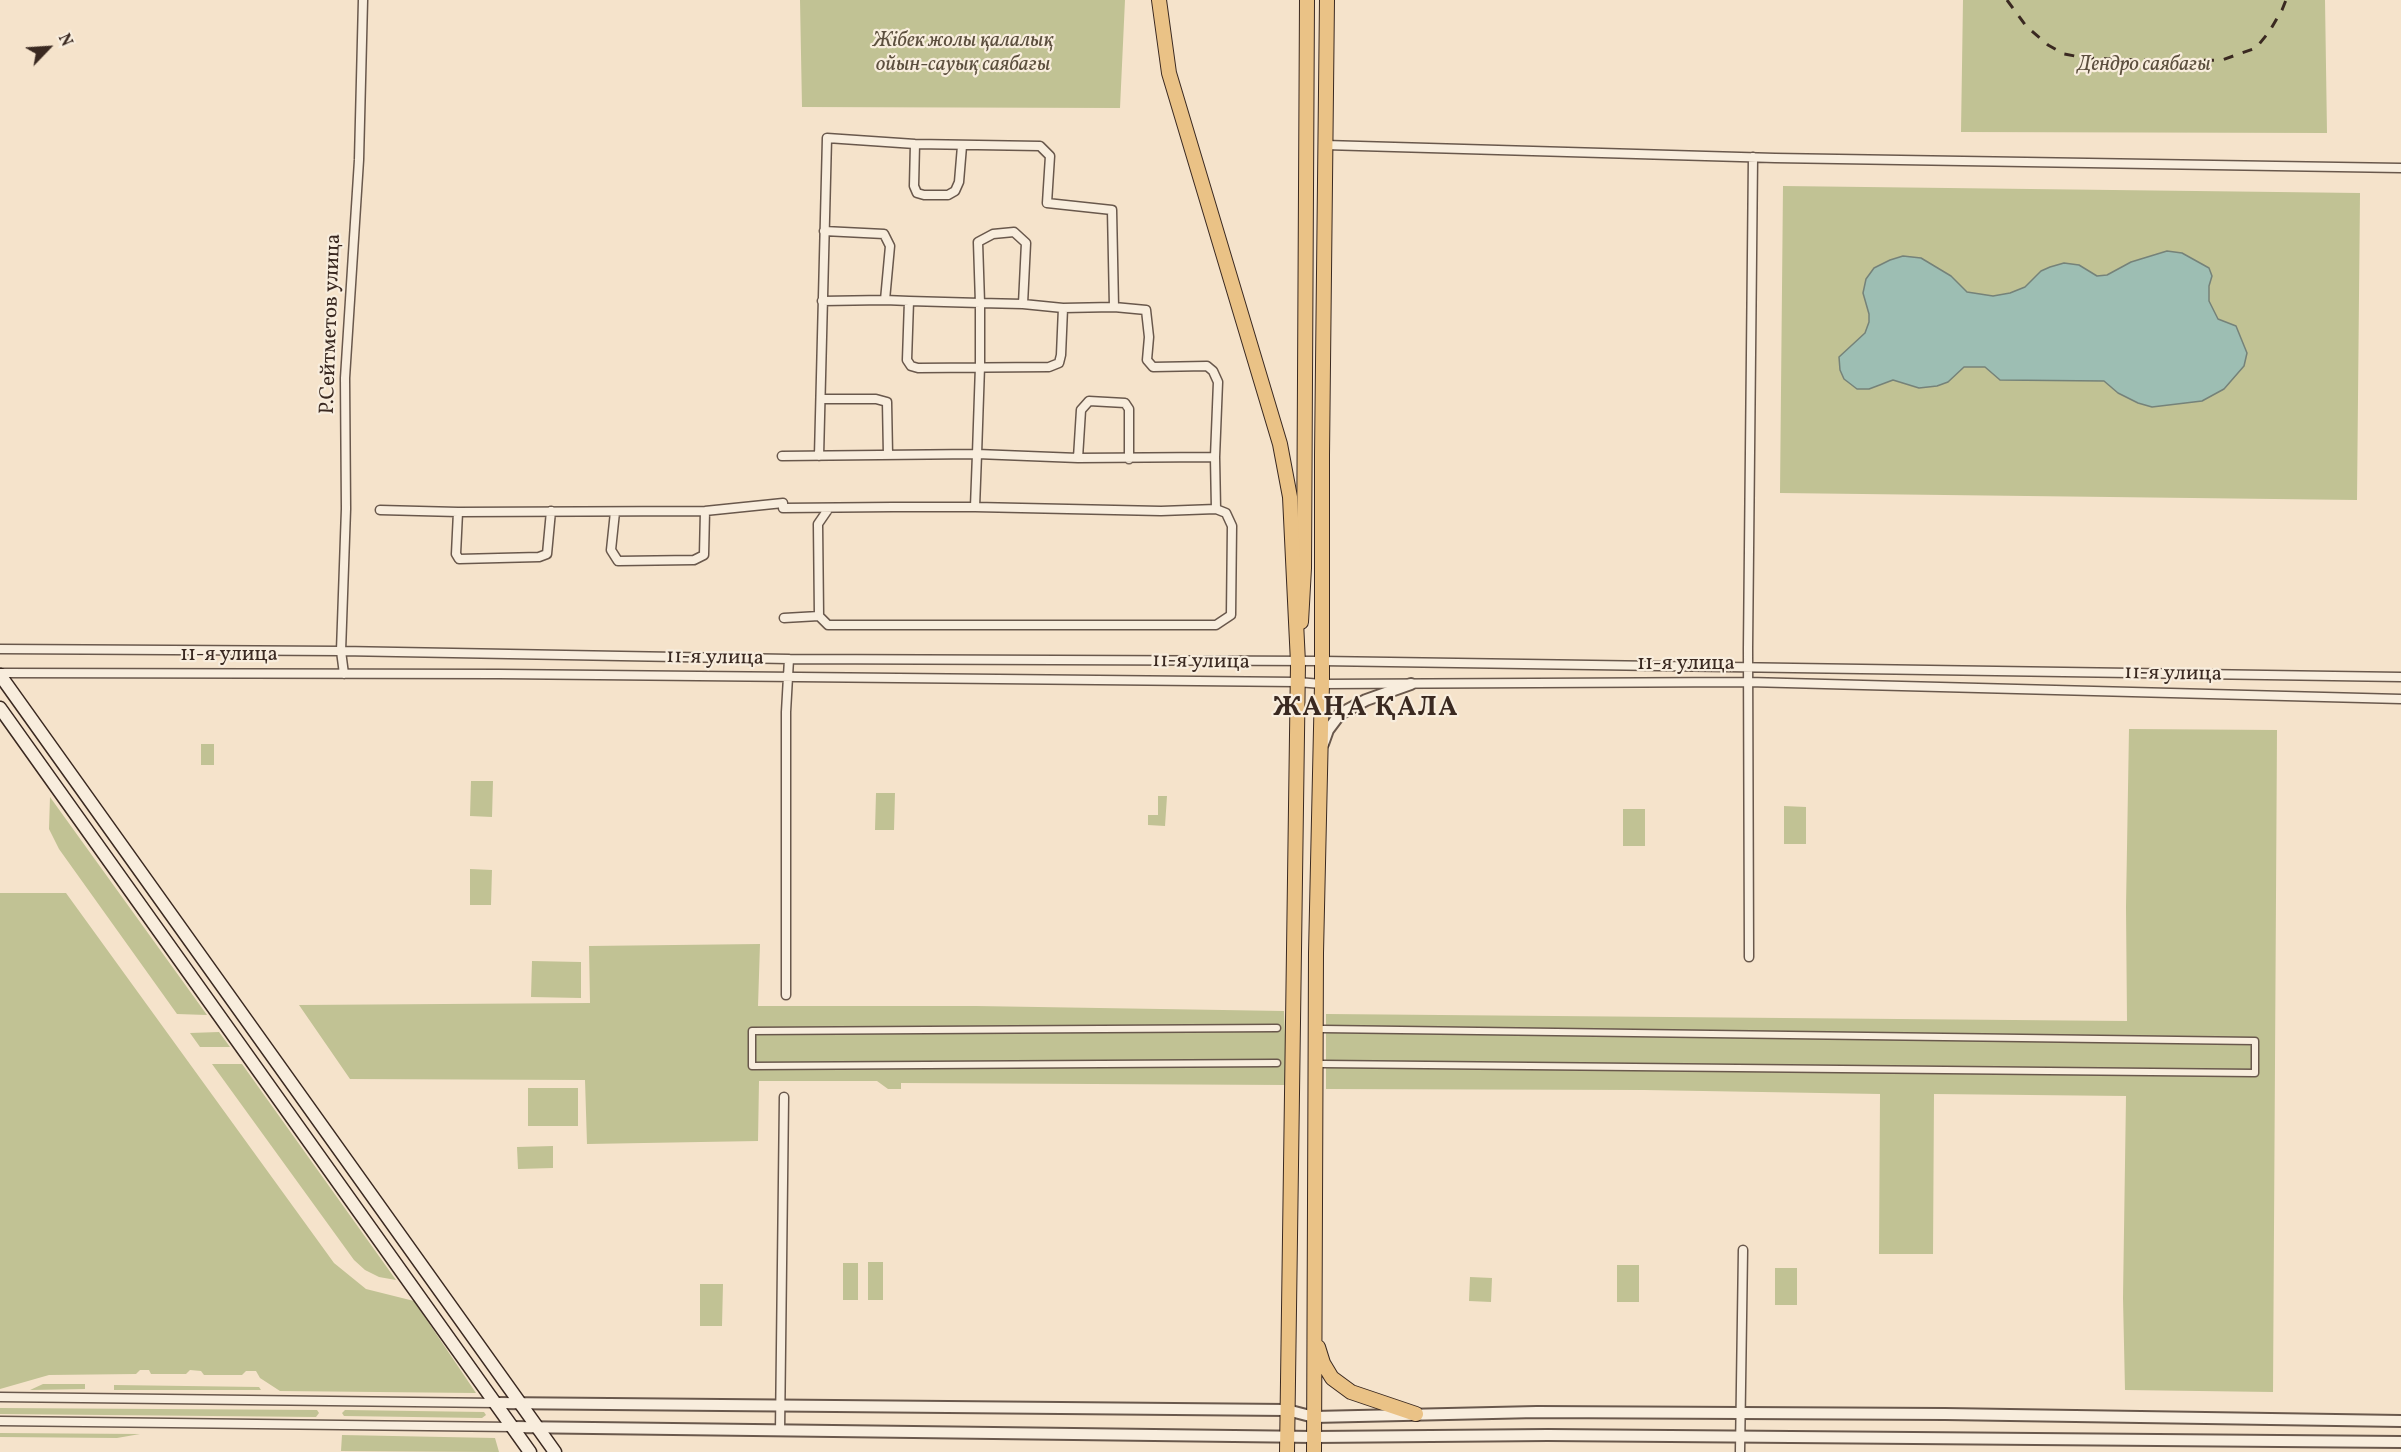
<!DOCTYPE html>
<html>
<head>
<meta charset="utf-8">
<style>
	body { margin:0 }
	#map { position:relative; width:2401px; height:1452px; overflow:hidden; background:#f5e3cb; font-family:Vollkorn,serif }
	canvas { display:block }
	.north { position:absolute; left:18px; top:18px; width:60px; height:60px; -webkit-text-stroke:4px #f8eddd; paint-order:stroke; rotate:65deg; font-size:16px; font-weight:700; line-height:24px; text-align:center; color:#3a2921 }
	.north::after { content:''; display:block; margin:auto; width:21px; height:27px; background:#3a2921; clip-path:polygon(50% 0,100% 100%,50% 72%,0 100%) }
</style>
</head>
<body>
<div id="map">
<canvas width="2401" height="1452"></canvas>
<div class="north">N</div>
</div>
<script>
const c = document.querySelector('canvas').getContext('2d');
c.lineJoin = 'round';
function fill(path, color) {
  c.fillStyle = color;
  c.fill(path, 'evenodd');
}
function toPath(rows) {
  const path = new Path2D();
  for (const r of rows) {
    path.moveTo(r[0], r[1]);
    for (let i = 2; i < r.length; i += 2) path.lineTo(r[i], r[i + 1]);
  }
  return path;
}
function stroke(path, color, width, dash) {
  c.strokeStyle = color;
  c.lineWidth = width;
  c.lineCap = dash ? 'butt' : 'round';
  c.setLineDash(dash || []);
  c.stroke(path);
}
function write(font, color, halo, rows, align = 'center') {
  c.font = font + ' Vollkorn,serif';
  c.lineWidth = 4.5;
  c.setLineDash([]);
  c.textBaseline = 'middle';
  c.strokeStyle = halo;
  c.fillStyle = color;
  for (const [text, x, y, turn = 0] of rows) {
    c.save();
    c.translate(x, y);
    c.rotate((+turn || 0) * Math.PI / 180);
    c.textAlign = isNaN(turn) ? turn : align;
    if (halo) c.strokeText(text, 0, 0);
    c.fillText(text, 0, 0);
    c.restore();
  }
}
fill(toPath([
	[800,0,1125,0,1120,108,802,107],
	[1963,0,2325,0,2327,133,1961,132],
	[1783,186,2360,193,2357,500,1780,493],
	[2129,729,2277,730,2273,1392,2125,1390,2123,1298,2126,1096,1934,1094,1933,1254,1879,1254,1880,1094,1644,1090,1326,1089,1326,1014,2127,1021,2126,907],
	[201,744,214,744,214,765,201,765],
	[471,781,493,781,492,817,470,816],
	[876,793,895,793,894,830,875,830],
	[1158,796,1167,796,1165,826,1148,825,1148,815,1158,815],
	[50,797,207,1015,177,1014,59,849,49,829],
	[1784,806,1806,807,1806,844,1784,844],
	[1623,809,1645,809,1645,846,1623,846],
	[470,869,492,870,491,905,470,905],
	[0,893,66,893,334,1263,366,1289,414,1301,476,1393,280,1391,260,1378,256,1371,246,1371,242,1375,204,1375,201,1371,190,1370,186,1374,151,1374,149,1370,140,1370,136,1374,49,1375,0,1389],
	[760,944,758,1006,976,1006,1284,1011,1287,1085,901,1083,901,1089,888,1089,877,1081,759,1081,758,1141,587,1144,585,1080,350,1079,299,1005,590,1003,589,946],
	[532,961,581,962,581,998,531,997],
	[219,1032,230,1047,200,1047,190,1033],
	[212,1064,242,1064,396,1280,379,1277,365,1270,354,1260],
	[528,1088,578,1088,578,1126,528,1126],
	[553,1146,553,1168,518,1169,517,1147],
	[868,1262,883,1262,883,1300,868,1300],
	[843,1263,858,1263,858,1300,843,1300],
	[1617,1265,1639,1265,1639,1302,1617,1302],
	[1775,1268,1797,1268,1797,1305,1775,1305],
	[1470,1277,1492,1278,1491,1302,1469,1301],
	[700,1284,723,1284,722,1326,700,1326],
	[43,1384,85,1384,85,1389,30,1390],
	[114,1385,259,1387,261,1390,114,1390],
	[0,1408,317,1410,319,1413,316,1417,0,1414],
	[345,1410,484,1412,486,1415,482,1418,344,1416,342,1413],
	[0,1433,140,1434,117,1438,0,1437],
	[342,1435,495,1438,499,1452,341,1451]
]), '#c1c294');
const water = toPath([
	[2167,251,2182,253,2209,268,2212,276,2209,286,2209,301,2218,319,2236,326,2247,353,2244,366,2224,389,2202,401,2152,407,2138,403,2118,393,2104,381,2000,380,1985,367,1964,367,1948,382,1937,386,1919,388,1893,380,1869,389,1857,389,1844,379,1840,370,1839,357,1865,333,1869,322,1869,314,1863,293,1866,279,1874,268,1890,260,1903,256,1921,258,1951,276,1967,292,1993,296,2010,293,2025,287,2041,271,2050,267,2064,263,2079,265,2097,276,2107,275,2131,262,2167,251]
]);
fill(water, '#9dbeb3');
stroke(water, '#758279', 1.5);
const pedestrian = toPath([
	[1323,1029,2255,1041,2255,1073,1323,1064],
	[1277,1063,752,1066,752,1031,1277,1028]
]);
const minor = toPath([
	[915,144,914,186,917,193,924,195,948,195,955,191,959,182,962,146],
	[1325,145,1775,158,2401,168],
	[824,231,884,234,890,246,885,300],
	[822,301,885,300,909,301,980,303,1023,304,1063,308,1114,307,1146,310,1149,337,1147,360,1153,367,1207,366,1213,371,1218,382,1215,457,1078,458,977,454,980,366,980,303,978,242,993,234,1014,232,1026,243,1023,304],
	[909,301,907,360,911,366,918,368,1049,367,1059,363,1061,355,1063,308],
	[822,399,876,399,887,402,888,455],
	[782,456,977,454,975,507],
	[819,456,827,138,915,144,1040,146,1050,156,1047,203,1112,210,1114,307],
	[1215,457,1216,509],
	[1078,458,1081,410,1089,401,1125,403,1129,409,1129,459],
	[783,508,893,507,975,507,1161,511,1216,509,1226,513,1232,526,1231,615,1216,625,828,625,819,616,818,524,829,508],
	[380,510,458,512,705,511,783,503],
	[458,512,456,554,459,559,539,557,547,554,551,511],
	[615,512,611,550,618,561,694,560,704,555,705,511],
	[784,618,819,616],
	[0,649,341,651,789,659,1322,661,2401,677],
	[0,673,499,674,1297,682,1322,684,1748,682,2401,699],
	[344,674,341,651,346,509,345,378,359,160,363,0],
	[1749,957,1748,649,1753,157],
	[786,995,786,712,789,659],
	[0,1397,496,1403],
	[0,1421,513,1427],
	[780,1431,784,1097],
	[1740,1452,1743,1250]
]);
const tertiary = toPath([
	[1323,744,1328,730,1340,714,1366,700,1411,684],
	[496,1403,1287,1410,1314,1417,1537,1412,1945,1414,2401,1421],
	[513,1427,1314,1437,1548,1435,2401,1442]
]);
const secondary = toPath([
	[0,675,555,1452],
	[0,708,530,1452]
]);
const primary = toPath([
	[1301,622,1304,568,1307,0]
]);
const trunk = toPath([
	[1159,0,1169,73,1280,444,1290,497,1298,663,1287,1452],
	[1318,1347,1323,1363,1332,1378,1351,1392,1416,1414],
	[1314,1452,1316,953,1322,684,1322,455,1327,0]
]);
stroke(pedestrian, '#69584c', 9);
stroke(minor, '#69584c', 11);
stroke(tertiary, '#69584c', 14);
stroke(secondary, '#3a2921', 15);
stroke(primary, '#3a2921', 16);
stroke(trunk, '#3a2921', 16);
stroke(pedestrian, '#f8eddd', 6);
stroke(minor, '#f8eddd', 8);
stroke(tertiary, '#f8eddd', 10);
stroke(secondary, '#f8eddd', 12);
stroke(primary, '#eac286', 14);
stroke(trunk, '#eac286', 14);
stroke(toPath([
	[2007,0,2026,26,2048,45,2064,54,2086,58,2168,61,2222,60,2256,48,2269,32,2282,10,2286,0]
]), '#3a2921', 3, [10, 10]);
write('italic 21px', '#5c4f3e', '#f8eddd', [
	["Жібек жолы қалалық",963,42],
	["ойын-сауық саябағы",963,66],
	["Дендро саябағы",2144,66]
]);
write('21px', '#3a2921', '#f8eddd', [
	["Р.Сейтметов улица",332,324,-88],
	["11-я улица",229,656],
	["11-я улица",715,659,1],
	["11-я улица",1201,663,1],
	["11-я улица",1686,665],
	["11-я улица",2173,675,1]
]);
c.letterSpacing = '1.5px';
write('bold 27px', '#3a2921', '#f8eddd', [
	["ЖАҢА ҚАЛА",1366,710]
]);
c.letterSpacing = '0px';
</script>
</body>
</html>
